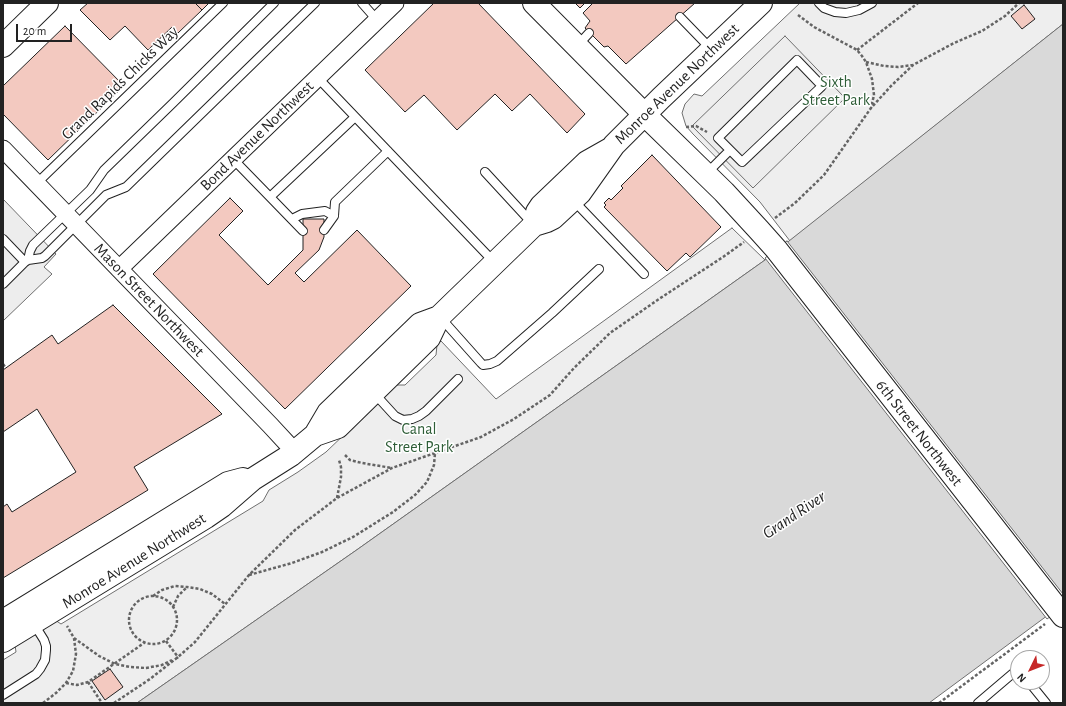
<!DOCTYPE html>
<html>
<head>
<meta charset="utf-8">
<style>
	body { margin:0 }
	#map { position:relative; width:1066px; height:706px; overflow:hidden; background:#fff; font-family:"Alegreya Sans",sans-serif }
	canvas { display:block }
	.frame { position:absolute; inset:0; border:4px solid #222; pointer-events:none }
	.north { position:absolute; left:1010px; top:650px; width:40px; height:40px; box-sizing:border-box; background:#fff; border:1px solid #a7a7a7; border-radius:50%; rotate:227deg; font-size:11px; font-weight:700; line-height:16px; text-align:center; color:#222 }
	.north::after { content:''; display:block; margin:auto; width:14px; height:18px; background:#c62828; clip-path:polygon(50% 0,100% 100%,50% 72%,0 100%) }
	.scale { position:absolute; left:16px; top:24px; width:56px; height:18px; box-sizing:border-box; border:2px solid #222; border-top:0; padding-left:5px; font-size:12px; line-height:14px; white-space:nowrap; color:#222; -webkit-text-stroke:3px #fff; paint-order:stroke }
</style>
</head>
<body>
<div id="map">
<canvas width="1066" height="706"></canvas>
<div class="frame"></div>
<div class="north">N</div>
<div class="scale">20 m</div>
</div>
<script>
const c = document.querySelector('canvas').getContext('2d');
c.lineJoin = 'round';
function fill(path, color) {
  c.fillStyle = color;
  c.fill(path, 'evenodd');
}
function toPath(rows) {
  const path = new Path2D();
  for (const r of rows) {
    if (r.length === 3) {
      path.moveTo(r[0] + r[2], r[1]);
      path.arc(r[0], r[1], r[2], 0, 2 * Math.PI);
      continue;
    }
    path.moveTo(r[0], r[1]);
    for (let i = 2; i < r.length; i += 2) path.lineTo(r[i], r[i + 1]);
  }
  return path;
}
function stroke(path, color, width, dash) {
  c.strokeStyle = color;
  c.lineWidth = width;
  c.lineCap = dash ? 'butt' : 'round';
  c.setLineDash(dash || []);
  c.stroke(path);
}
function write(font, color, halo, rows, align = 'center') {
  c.font = font + ' "Alegreya Sans",sans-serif';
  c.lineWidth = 3;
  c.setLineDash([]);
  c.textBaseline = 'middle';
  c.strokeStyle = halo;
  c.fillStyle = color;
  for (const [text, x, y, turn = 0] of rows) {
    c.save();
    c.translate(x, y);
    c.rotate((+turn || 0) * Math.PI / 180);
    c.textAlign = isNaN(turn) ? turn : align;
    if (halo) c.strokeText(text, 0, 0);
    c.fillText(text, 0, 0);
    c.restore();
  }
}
const green = toPath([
	[800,3,1063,3,1063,24,790,241,760,202,693,134,686,126,682,113,685,104,694,94,702,96,800,3],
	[732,228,765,260,358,549,137,703,3,703,3,660,16,652,15,645,55,620,61,624,263,501,269,490,298,472,326,452,396,385,405,385,436,355,437,345,441,341,496,399,732,228]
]);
fill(green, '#eee');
stroke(green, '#6f6f6f', 1);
const parking = toPath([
	[785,36,845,98,753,188,692,126,785,36],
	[3,199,56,254,44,267,52,274,3,321,3,199]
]);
fill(parking, '#ededed');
stroke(parking, '#6f6f6f', 1);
const water = toPath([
	[1063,24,1063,604,929,703,137,703,358,549,765,260,1063,24]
]);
fill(water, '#d9d9d9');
stroke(water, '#6f6f6f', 1);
const pier = toPath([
	[787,241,1063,594,1063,607,1047,619,765,258,787,241]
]);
fill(pier, '#fff');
stroke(pier, '#6f6f6f', 1);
const building = toPath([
	[88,3,195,3,202,10,178,33,172,27,148,50,125,26,110,40,80,10,88,3],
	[195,3,209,3,202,10,195,3],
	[434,3,478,3,585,114,567,133,530,94,512,111,495,94,457,130,424,95,405,112,365,70,434,3],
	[575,3,585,3,580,8,575,3],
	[593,3,695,3,626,64,608,46,604,47,585,28,590,21,583,13,593,3],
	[1024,5,1035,19,1022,29,1011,16,1024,5],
	[65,26,124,86,48,160,3,114,3,86,65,26],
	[652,155,721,227,690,257,686,253,667,271,604,207,606,205,604,203,609,198,611,200,623,188,621,186,652,155],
	[230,198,243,211,219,235,268,285,303,250,303,219,324,219,324,237,319,250,295,273,304,282,357,230,411,286,285,409,153,274,230,198],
	[113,305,222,414,134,467,148,490,3,578,3,507,7,504,12,512,76,472,37,409,3,432,3,370,52,335,58,344,113,305],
	[110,669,123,687,105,700,92,681,110,669]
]);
fill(building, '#f3c9c0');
stroke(building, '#222', 1);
const lane = toPath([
	[362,3,377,20],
	[819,3,824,8,835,12,846,13,859,10,872,3],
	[680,17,711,49],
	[577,46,589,33],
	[797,60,822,86,742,162,718,138,797,60],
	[318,78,494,262],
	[233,159,270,197,355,117],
	[485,172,532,223],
	[706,174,730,150],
	[36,184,223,3],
	[270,197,303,231],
	[573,200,644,274],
	[292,219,302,214,325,211,334,216],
	[324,230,334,216,335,202,388,151],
	[3,239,25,262,28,260,42,258,45,256,106,195,126,187,315,3],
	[28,260,30,251,33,245,90,190,104,170,173,103,274,3],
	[3,284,25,262],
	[440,317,481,363,483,365,490,364,497,361,552,313,599,269],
	[374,393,395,416,403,420,412,419,419,416,426,411,458,379],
	[1029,682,1046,703],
	[3,695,36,674,40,669,45,660,46,650,46,646,44,640,34,624],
	[978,703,1018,669]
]);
const street = toPath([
	[3,149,270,425,295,452],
	[119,269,395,3]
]);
const secondary = toPath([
	[534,3,645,115,724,192,759,230,776,249,1063,616],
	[3,46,47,3],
	[534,225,547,221,553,218,580,193,614,145,661,98,761,3],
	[315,435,328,413,415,329,420,324,439,317],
	[3,621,228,483,243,479],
	[3,641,206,517,222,506,253,479,291,455,315,435,338,427,429,338,439,317,534,225,536,220,537,212,541,206,587,162,610,149]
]);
stroke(lane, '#222', 10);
stroke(street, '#222', 19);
stroke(secondary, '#222', 24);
stroke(toPath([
	[798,15,814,27,857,50,862,56,866,62,872,79,874,95,871,108],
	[857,50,918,3],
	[866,62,884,66,898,67,913,65],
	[686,127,696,126,707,132],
	[775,218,795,203,824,175,871,108,891,86,913,65,954,43,982,31,1005,16,1019,3],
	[3,364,6,368],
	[345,455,350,460,362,463,392,468],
	[337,498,341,477,341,467,339,460],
	[249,575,292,563,322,552,353,537,393,512,415,495,427,482,434,465,435,453],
	[153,596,162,590,175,586,187,587,200,589,212,594,225,604],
	[153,620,24],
	[173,607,178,596,187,587],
	[74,638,99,656,115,664,130,667,146,668,162,665,172,660],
	[166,641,178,657,177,658],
	[88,682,102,703],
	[66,683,77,685,88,682,144,643],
	[43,703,56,693,66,683,73,671,76,654,74,638,67,626],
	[114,703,150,679,178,657,195,642,249,575,295,530,337,498,392,468,481,437,514,419,550,395,574,368,610,333,659,299,723,257,744,242],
	[939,703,1045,624]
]), '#646464', 2.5, [3, 2]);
stroke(lane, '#fff', 8);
stroke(street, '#fff', 17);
stroke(secondary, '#fff', 22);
write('16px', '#2f5e38', '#fff', [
	["Sixth",836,82],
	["Street Park",836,100],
	["Canal",419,429],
	["Street Park",419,447]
]);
write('16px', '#222', '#fff', [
	["Grand Rapids Chicks Way",120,83,-44],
	["Monroe Avenue Northwest",677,84,-44],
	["Bond Avenue Northwest",257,136,-44],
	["Mason Street Northwest",149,300,46],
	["6th Street Northwest",919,433,52],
	["Monroe Avenue Northwest",134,561,-32]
]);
write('italic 17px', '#222', '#fff', [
	["Grand River",794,515,-34]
]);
</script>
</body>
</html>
